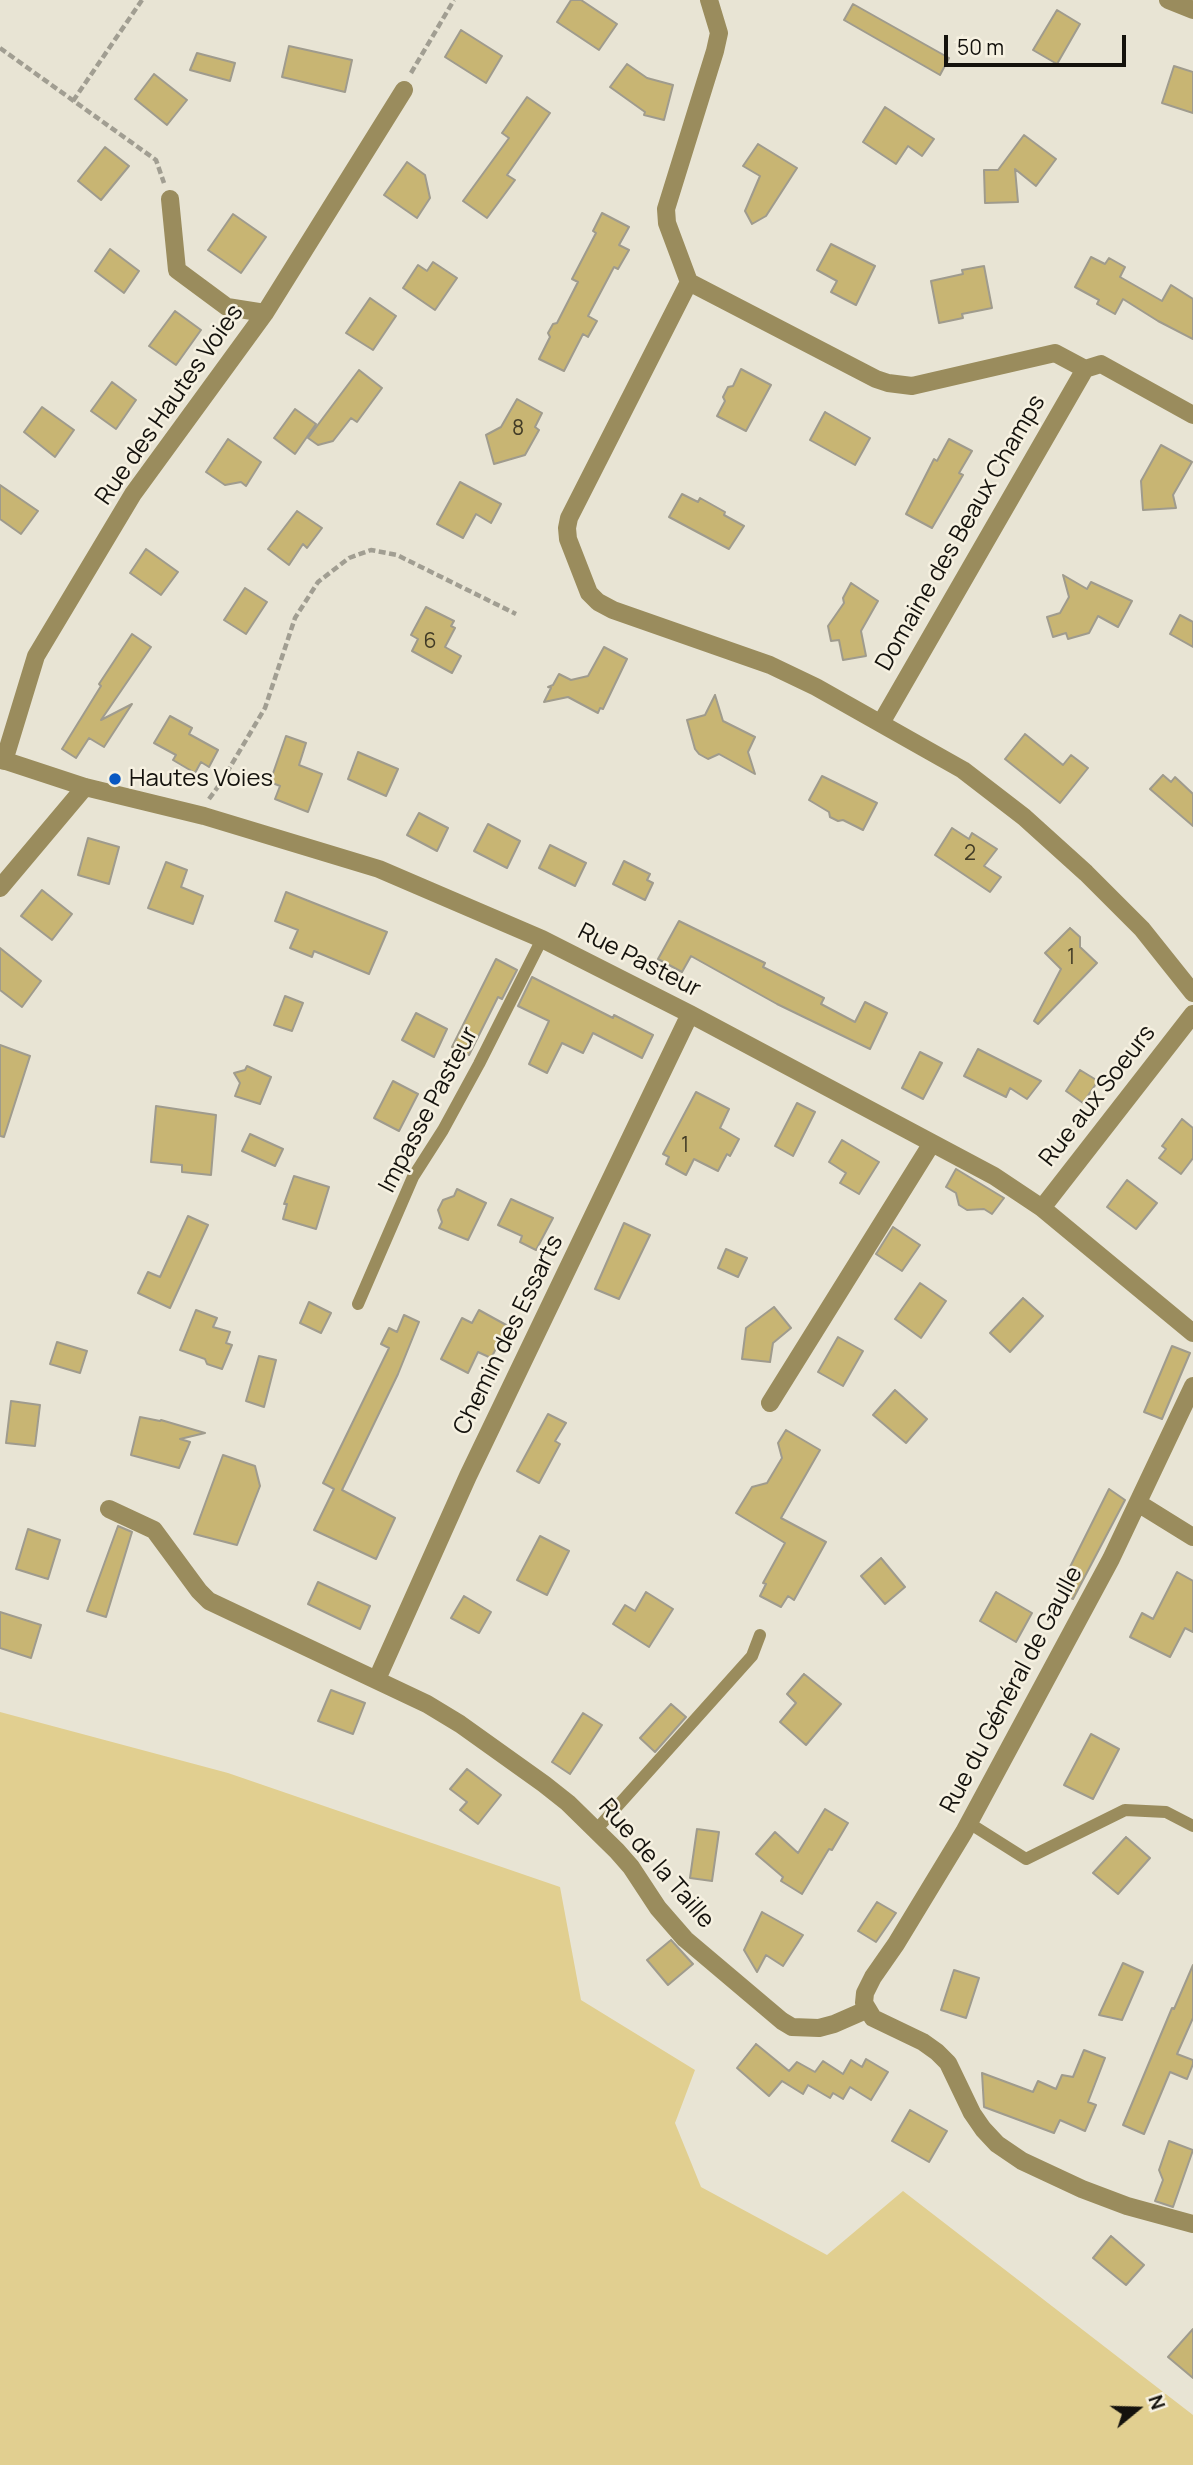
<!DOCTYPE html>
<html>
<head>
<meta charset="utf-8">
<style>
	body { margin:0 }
	#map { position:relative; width:1193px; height:2465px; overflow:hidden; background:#e8e4d4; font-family:Manrope,sans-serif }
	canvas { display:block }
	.north { position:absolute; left:1102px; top:2374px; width:70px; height:70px; -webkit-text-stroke:5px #f6f1e1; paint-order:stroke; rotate:71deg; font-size:19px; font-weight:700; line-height:28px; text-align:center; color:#14120d }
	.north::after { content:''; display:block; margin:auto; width:24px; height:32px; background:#14120d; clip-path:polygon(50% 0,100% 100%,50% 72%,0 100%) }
	.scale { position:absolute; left:944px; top:35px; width:182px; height:32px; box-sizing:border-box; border:4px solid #14120d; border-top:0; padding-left:9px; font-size:21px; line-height:24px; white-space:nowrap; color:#14120d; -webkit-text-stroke:5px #f6f1e1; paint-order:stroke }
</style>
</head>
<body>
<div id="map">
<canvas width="1193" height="2465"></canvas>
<div class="north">N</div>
<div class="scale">50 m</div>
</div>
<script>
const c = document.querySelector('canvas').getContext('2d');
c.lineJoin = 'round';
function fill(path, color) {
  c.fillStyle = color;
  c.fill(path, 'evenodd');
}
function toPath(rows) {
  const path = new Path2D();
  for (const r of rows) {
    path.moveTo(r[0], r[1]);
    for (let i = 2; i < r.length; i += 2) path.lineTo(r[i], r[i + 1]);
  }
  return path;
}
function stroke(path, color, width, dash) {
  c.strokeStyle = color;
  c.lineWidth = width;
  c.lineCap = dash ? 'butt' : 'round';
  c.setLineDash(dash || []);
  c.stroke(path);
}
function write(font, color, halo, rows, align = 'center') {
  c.font = font + ' Manrope,sans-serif';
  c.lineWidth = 5;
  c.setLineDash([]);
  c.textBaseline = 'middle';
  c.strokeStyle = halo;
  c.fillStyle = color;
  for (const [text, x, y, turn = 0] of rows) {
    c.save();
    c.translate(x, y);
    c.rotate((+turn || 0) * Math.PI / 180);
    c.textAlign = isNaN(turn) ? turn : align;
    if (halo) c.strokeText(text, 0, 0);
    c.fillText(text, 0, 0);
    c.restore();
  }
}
fill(toPath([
	[0,1712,228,1773,560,1887,581,2000,695,2070,675,2123,701,2187,827,2255,903,2191,1193,2415,1193,2465,0,2465]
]), '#e1cf90');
const building = toPath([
	[571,0,581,0,617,24,599,50,557,22,571,0],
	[853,4,949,58,940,75,844,20,853,4],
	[1057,10,1080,24,1057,64,1033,50,1057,10],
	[461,30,502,56,486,83,445,57,461,30],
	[289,46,352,60,345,92,282,77,289,46],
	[197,53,235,63,230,81,190,70,197,53],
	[627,64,647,78,673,85,664,120,644,115,645,112,610,87,627,64],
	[1174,66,1193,72,1193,113,1162,103,1174,66],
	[154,74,187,100,167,125,135,99,154,74],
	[527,97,550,113,507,175,515,180,487,218,463,201,509,138,502,133,527,97],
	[885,107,934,139,922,156,908,146,896,164,863,142,885,107],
	[1024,135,1056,159,1036,186,1015,169,1018,202,985,203,984,170,998,170,1024,135],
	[758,144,797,168,766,216,752,224,745,211,760,176,743,166,758,144],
	[105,147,129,166,101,200,78,181,105,147],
	[407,162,425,175,430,198,417,218,384,195,407,162],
	[602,213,629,227,619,245,629,250,618,269,614,267,588,316,597,321,588,337,583,334,564,371,539,359,550,337,548,333,553,324,557,323,578,282,572,279,596,233,593,231,602,213],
	[233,214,266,237,241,273,208,250,233,214],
	[831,244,875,266,856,305,831,292,837,281,817,270,831,244],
	[110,249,139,271,124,293,95,271,110,249],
	[1091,257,1105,264,1109,258,1125,267,1120,277,1162,301,1171,285,1193,299,1193,339,1158,321,1123,299,1115,314,1097,304,1099,300,1075,287,1091,257],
	[433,262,457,278,435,310,403,288,418,265,427,271,433,262],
	[984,266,992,308,962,314,963,318,939,323,931,281,963,274,962,270,984,266],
	[370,298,396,316,373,350,346,333,370,298],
	[175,311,201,330,176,365,149,346,175,311],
	[741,369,771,385,746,431,717,416,725,401,723,397,728,387,733,386,741,369],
	[359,370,382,388,357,422,351,418,333,441,318,445,308,438,359,370],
	[112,382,136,400,116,429,91,411,112,382],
	[517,399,542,413,535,427,539,430,525,455,494,464,486,435,501,427,517,399],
	[42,407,74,430,55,457,24,432,42,407],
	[295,409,316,424,295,454,274,438,295,409],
	[825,412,870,438,855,465,810,440,825,412],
	[228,439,261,462,246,486,241,482,225,485,206,472,228,439],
	[949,439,972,451,959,473,963,475,932,528,906,514,934,459,937,461,949,439],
	[1161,445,1192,462,1173,495,1176,508,1143,510,1141,481,1161,445],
	[460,482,501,504,491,523,476,514,463,538,437,524,460,482],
	[0,485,38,511,21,534,0,519,0,485],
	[682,494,698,502,700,498,725,512,724,515,744,526,729,549,669,517,682,494],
	[297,511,322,528,307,548,303,544,289,565,268,549,297,511],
	[146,549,178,572,161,595,130,573,146,549],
	[1063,575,1087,589,1091,582,1132,601,1118,627,1098,616,1089,633,1068,639,1066,633,1053,637,1047,617,1060,613,1069,597,1063,575],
	[851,583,878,601,861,631,866,656,843,660,839,640,831,641,828,626,844,603,843,598,851,583],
	[245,588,267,602,246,634,224,620,245,588],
	[426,607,454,621,451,626,455,628,445,647,461,656,452,673,412,651,418,639,411,635,426,607],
	[1180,615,1193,622,1193,647,1170,634,1180,615],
	[132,634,151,647,101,720,132,704,104,747,89,738,76,758,62,749,101,686,99,684,132,634],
	[604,647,627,659,603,709,600,708,598,713,568,697,544,702,551,688,548,687,553,685,559,674,571,680,588,676,604,647],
	[715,695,723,721,755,737,748,752,755,774,719,754,708,759,699,754,695,749,687,720,705,715,715,695],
	[170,716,192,728,189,734,218,750,209,767,201,762,195,773,173,760,176,755,154,743,170,716],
	[1025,734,1063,765,1071,755,1088,768,1060,803,1005,759,1025,734],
	[286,736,306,743,299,765,322,774,308,812,275,799,280,786,270,782,286,736],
	[358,752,398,769,386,796,348,779,358,752],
	[1163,775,1171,782,1175,777,1193,794,1193,826,1150,789,1163,775],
	[822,776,877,803,863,830,843,820,838,821,830,817,829,812,809,800,822,776],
	[419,813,448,828,437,851,407,835,419,813],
	[488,824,520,841,507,868,474,851,488,824],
	[952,828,969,839,972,833,997,849,984,866,1001,877,990,892,935,855,952,828],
	[88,838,119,847,109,884,78,875,88,838],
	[550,845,586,863,575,886,539,868,550,845],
	[624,861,650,874,647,880,653,883,645,900,613,884,624,861],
	[166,862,187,870,181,887,203,896,193,924,148,908,166,862],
	[42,890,72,914,52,940,21,916,42,890],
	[286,892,387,932,369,974,314,951,312,957,290,948,298,930,275,921,286,892],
	[679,921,765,963,763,967,824,998,821,1004,855,1022,865,1002,887,1013,870,1049,777,1004,691,956,682,972,658,959,679,921],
	[1070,928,1080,937,1080,947,1097,963,1038,1024,1034,1021,1061,969,1045,953,1070,928],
	[0,948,41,981,22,1007,0,990,0,948],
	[496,959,517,970,502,999,498,997,469,1055,452,1047,496,959],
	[532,977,613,1018,614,1015,653,1035,642,1058,593,1033,583,1053,562,1043,547,1073,529,1064,549,1021,518,1006,532,977],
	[285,996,303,1003,292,1031,274,1025,285,996],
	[416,1013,447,1029,434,1057,402,1040,416,1013],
	[0,1045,30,1056,4,1137,0,1136,0,1045],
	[978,1049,1041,1081,1027,1099,1010,1088,1006,1097,964,1076,978,1049],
	[920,1052,942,1063,923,1099,902,1088,920,1052],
	[247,1066,271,1077,260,1104,235,1096,240,1083,234,1073,245,1070,247,1066],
	[1080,1070,1098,1081,1083,1103,1066,1091,1080,1070],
	[393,1081,418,1094,399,1131,374,1118,393,1081],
	[696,1092,729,1109,720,1128,739,1139,730,1156,727,1154,718,1171,694,1159,686,1175,666,1164,669,1157,663,1154,696,1092],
	[797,1103,815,1112,793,1156,775,1146,797,1103],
	[156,1106,216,1115,211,1175,182,1172,182,1165,151,1162,156,1106],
	[1182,1119,1193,1128,1193,1158,1181,1174,1159,1158,1166,1149,1162,1146,1182,1119],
	[250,1134,283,1149,275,1166,242,1151,250,1134],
	[842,1140,879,1162,859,1194,840,1183,846,1173,829,1162,842,1140],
	[956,1169,1004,1198,992,1214,984,1209,967,1210,959,1205,956,1193,946,1187,956,1169],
	[294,1176,329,1187,316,1229,283,1219,287,1204,284,1204,294,1176],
	[1127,1180,1157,1203,1136,1229,1107,1207,1127,1180],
	[457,1189,486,1203,468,1240,439,1228,442,1222,438,1210,443,1200,454,1196,457,1189],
	[511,1199,553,1218,536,1250,520,1242,522,1236,498,1225,511,1199],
	[188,1216,208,1225,170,1308,138,1293,148,1272,160,1277,188,1216],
	[624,1223,650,1235,619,1299,595,1289,624,1223],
	[893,1227,920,1245,902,1271,876,1254,893,1227],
	[726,1249,747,1258,738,1277,718,1268,726,1249],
	[920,1283,946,1301,921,1338,895,1319,920,1283],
	[1023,1298,1043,1316,1010,1352,990,1333,1023,1298],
	[309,1302,331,1313,321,1333,300,1323,309,1302],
	[774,1307,791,1328,773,1343,770,1362,742,1359,746,1328,774,1307],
	[196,1310,217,1318,213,1327,230,1332,226,1343,232,1345,222,1369,207,1364,205,1359,180,1350,196,1310],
	[479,1310,508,1326,491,1358,478,1352,468,1373,441,1359,462,1318,472,1323,479,1310],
	[404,1315,419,1322,398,1374,342,1490,395,1518,376,1559,314,1530,334,1489,323,1483,389,1348,381,1344,389,1328,397,1332,404,1315],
	[838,1337,863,1351,843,1386,818,1372,838,1337],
	[57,1342,87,1351,80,1373,50,1364,57,1342],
	[1172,1346,1190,1353,1162,1419,1144,1412,1172,1346],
	[259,1356,276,1360,264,1407,246,1401,259,1356],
	[895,1390,927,1419,906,1443,873,1415,895,1390],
	[11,1401,40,1405,35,1446,6,1443,11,1401],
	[548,1414,566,1423,555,1441,560,1444,539,1483,517,1471,548,1414],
	[140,1417,160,1421,161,1420,205,1433,180,1439,190,1442,179,1468,131,1455,140,1417],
	[786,1430,820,1450,781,1518,826,1542,794,1600,788,1596,781,1607,760,1596,766,1584,763,1583,785,1543,736,1513,752,1487,767,1483,782,1458,778,1443,786,1430],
	[223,1455,255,1466,260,1486,237,1545,194,1534,223,1455],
	[1109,1489,1125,1500,1073,1599,1058,1591,1109,1489],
	[118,1526,132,1532,106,1617,87,1611,118,1526],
	[28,1529,60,1540,48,1579,16,1569,28,1529],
	[540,1536,569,1551,547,1595,517,1580,540,1536],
	[881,1558,905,1587,885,1604,861,1576,881,1558],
	[1177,1572,1193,1581,1193,1632,1185,1628,1170,1657,1130,1637,1142,1613,1153,1619,1177,1572],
	[318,1582,370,1606,360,1629,308,1604,318,1582],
	[646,1592,673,1609,649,1647,613,1624,625,1605,635,1611,646,1592],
	[996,1592,1032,1613,1016,1642,980,1621,996,1592],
	[464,1596,491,1612,479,1633,451,1618,464,1596],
	[0,1612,41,1625,31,1658,0,1648,0,1612],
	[804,1674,841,1704,806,1745,780,1722,796,1703,787,1694,804,1674],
	[331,1690,365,1703,353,1734,318,1721,331,1690],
	[671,1704,686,1717,655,1752,640,1738,671,1704],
	[583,1713,602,1725,570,1774,552,1762,583,1713],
	[1091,1734,1119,1749,1093,1799,1064,1785,1091,1734],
	[467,1769,501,1795,478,1824,460,1810,467,1802,450,1789,467,1769],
	[825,1809,848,1823,832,1850,829,1849,802,1894,781,1881,783,1877,756,1854,775,1832,798,1853,825,1809],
	[697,1829,719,1832,712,1881,690,1878,697,1829],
	[1126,1837,1150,1858,1118,1894,1093,1873,1126,1837],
	[877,1902,896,1913,876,1942,858,1931,877,1902],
	[762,1912,803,1935,783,1966,766,1955,757,1972,744,1950,762,1912],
	[671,1940,693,1964,668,1985,647,1960,671,1940],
	[1123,1963,1143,1972,1122,2020,1099,2015,1123,1963],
	[1193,1965,1193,2018,1177,2054,1193,2060,1193,2064,1187,2079,1170,2072,1144,2134,1123,2125,1172,2008,1174,2009,1193,1965],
	[954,1970,979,1978,966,2018,941,2010,954,1970],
	[756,2044,789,2071,797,2062,815,2072,823,2061,843,2074,851,2060,862,2067,866,2059,888,2072,871,2100,850,2087,843,2099,833,2093,830,2098,808,2085,803,2094,782,2081,769,2096,737,2068,756,2044],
	[1084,2050,1105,2058,1088,2102,1096,2105,1085,2131,1060,2120,1054,2133,984,2107,982,2073,1033,2092,1038,2081,1056,2089,1062,2075,1073,2077,1084,2050],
	[910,2110,947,2131,929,2162,892,2141,910,2110],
	[1169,2141,1193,2150,1173,2207,1155,2201,1163,2180,1159,2170,1169,2141],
	[1111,2236,1144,2265,1126,2285,1093,2258,1111,2236],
	[1193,2329,1193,2378,1168,2357,1193,2329]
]);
fill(building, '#c8b573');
stroke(building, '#9f9b8d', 2);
stroke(toPath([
	[0,48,156,160,164,183],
	[411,73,454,0],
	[73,101,142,0],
	[209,799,220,784,265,708,295,618,318,582,349,558,371,550,397,555,516,614]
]), '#a19e92', 4.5, [7, 3.5]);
stroke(toPath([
	[358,1304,413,1177,443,1130,479,1064,542,939],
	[969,1823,1026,1859,1125,1810,1166,1812,1193,1826],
	[596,1830,752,1656,760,1635]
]), '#9a8c5d', 12);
stroke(toPath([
	[709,0,719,33,715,51,666,209,667,223,689,282,876,379,888,383,912,386,1055,353,1085,369,1101,364,1193,415],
	[1168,0,1193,10],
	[170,199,177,270,227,307,265,313],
	[689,282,569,518,567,528,568,539,589,593,598,602,613,610,770,665,816,687,963,770,1024,817,1086,873,1142,929,1193,993],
	[881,723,1085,369],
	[0,759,85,787,204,816,379,869,542,939,690,1014,994,1176,1042,1208,1193,1333],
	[4,761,36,656,133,494,265,313,404,90],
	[0,888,85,787],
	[1042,1208,1193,1014],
	[1193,1386,1111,1559,964,1832,896,1944,873,1977,865,1993,864,2003,873,2018,923,2042,937,2052,948,2063,972,2113,983,2129,997,2144,1022,2161,1082,2189,1127,2206,1193,2224],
	[770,1403,932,1143],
	[1138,1503,1193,1537],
	[109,1509,154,1530,199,1591,209,1601,427,1704,460,1724,544,1784,568,1803,617,1851,631,1867,658,1908,685,1939,782,2021,792,2027,819,2028,834,2024,866,2010],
	[377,1679,468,1476,690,1014]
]), '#9a8c5d', 18);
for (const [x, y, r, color] of [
	[115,779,7,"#0958c2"]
]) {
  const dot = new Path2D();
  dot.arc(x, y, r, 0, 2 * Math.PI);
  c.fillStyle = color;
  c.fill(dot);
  stroke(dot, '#f6f1e1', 2.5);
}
write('21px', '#413b26', null, [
	["8",518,429],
	["6",430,642],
	["2",970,854],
	["1",1071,958],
	["1",685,1146]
]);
write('24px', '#14120d', '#f6f1e1', [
	["Rue des Hautes Voies",170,405,-55],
	["Domaine des Beaux Champs",961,533,-60],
	["Rue Pasteur",639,961,27],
	["Rue aux Soeurs",1098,1096,-52],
	["Impasse Pasteur",429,1110,-62],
	["Chemin des Essarts",509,1335,-64],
	["Rue du Général de Gaulle",1012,1690,-62],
	["Rue de la Taille",656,1864,49]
]);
write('24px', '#14120d', '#f6f1e1', [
	["Hautes Voies",129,779]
], 'left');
</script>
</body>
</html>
